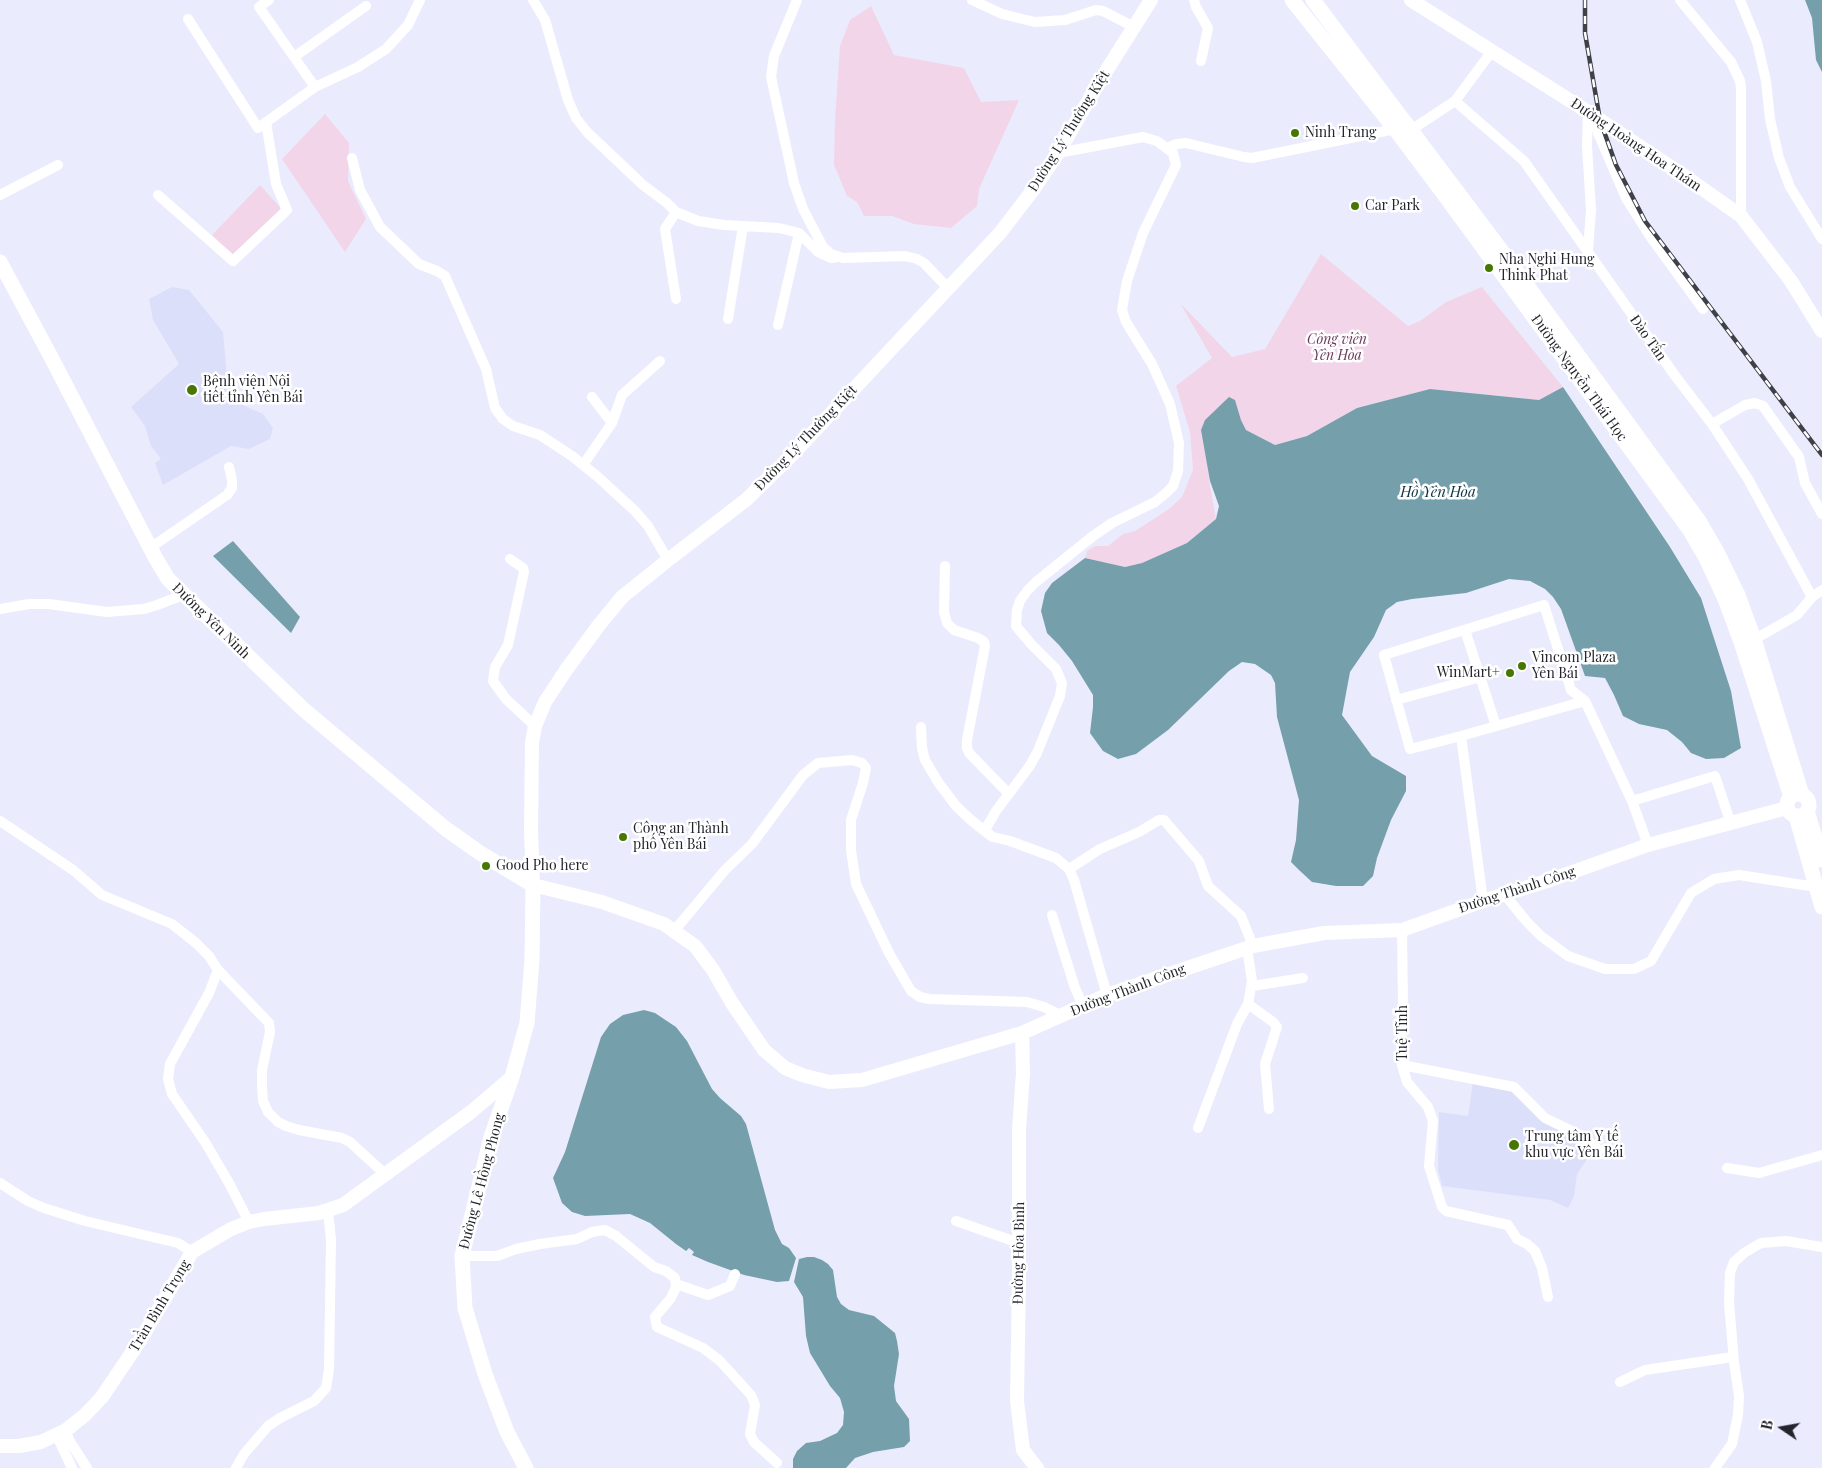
<!DOCTYPE html>
<html>
<head>
<meta charset="utf-8">
<style>
	body { margin:0 }
	#map { position:relative; width:1822px; height:1468px; overflow:hidden; background:#eaecfd; font-family:"Playfair Display",serif }
	canvas { display:block }
	.north { position:absolute; left:1757px; top:1403px; width:50px; height:50px; -webkit-text-stroke:4px #fff; paint-order:stroke; rotate:282deg; font-size:14px; font-weight:700; line-height:20px; text-align:center; color:#24252c }
	.north::after { content:''; display:block; margin:auto; width:18px; height:22px; background:#24252c; clip-path:polygon(50% 0,100% 100%,50% 72%,0 100%) }
</style>
</head>
<body>
<div id="map">
<canvas width="1822" height="1468"></canvas>
<div class="north">B</div>
</div>
<script>
const c = document.querySelector('canvas').getContext('2d');
c.lineJoin = 'round';
function fill(path, color) {
  c.fillStyle = color;
  c.fill(path, 'evenodd');
}
function toPath(rows) {
  const path = new Path2D();
  for (const r of rows) {
    if (r.length === 3) {
      path.moveTo(r[0] + r[2], r[1]);
      path.arc(r[0], r[1], r[2], 0, 2 * Math.PI);
      continue;
    }
    path.moveTo(r[0], r[1]);
    for (let i = 2; i < r.length; i += 2) path.lineTo(r[i], r[i + 1]);
  }
  return path;
}
function stroke(path, color, width, dash) {
  c.strokeStyle = color;
  c.lineWidth = width;
  c.lineCap = dash ? 'butt' : 'round';
  c.setLineDash(dash || []);
  c.stroke(path);
}
function write(font, color, halo, rows, align = 'center') {
  c.font = font + ' "Playfair Display",serif';
  c.lineWidth = 5;
  c.setLineDash([]);
  c.textBaseline = 'middle';
  c.strokeStyle = halo;
  c.fillStyle = color;
  for (const [text, x, y, turn = 0] of rows) {
    c.save();
    c.translate(x, y);
    c.rotate((+turn || 0) * Math.PI / 180);
    c.textAlign = isNaN(turn) ? turn : align;
    if (halo) c.strokeText(text, 0, 0);
    c.fillText(text, 0, 0);
    c.restore();
  }
}
fill(toPath([
	[172,287,189,290,223,332,227,377,238,403,263,414,273,428,270,439,249,449,231,446,163,485,155,463,161,459,151,446,145,426,131,407,179,364,153,320,149,299],
	[1473,1082,1513,1089,1594,1149,1577,1174,1574,1196,1568,1208,1550,1200,1442,1186,1438,1169,1439,1112,1468,1116]
]), '#dbdffa');
fill(toPath([
	[871,6,894,55,964,68,981,102,1019,100,979,189,977,206,951,228,914,224,892,216,864,216,857,202,847,196,834,165,835,120,840,46,850,20],
	[325,114,349,143,348,181,366,219,345,252,282,159],
	[260,185,280,207,280,210,234,256,212,235],
	[1321,254,1408,326,1420,321,1446,302,1482,287,1563,387,1539,400,1430,389,1357,408,1307,436,1275,445,1246,430,1241,420,1235,400,1211,483,1208,474,1216,519,1187,543,1142,563,1125,567,1085,558,1087,551,1095,546,1108,546,1123,534,1135,531,1169,509,1182,497,1193,470,1190,432,1176,386,1212,358,1180,303,1232,357,1265,349]
]), '#f3d5e9');
fill(toPath([
	[1805,0,1822,0,1822,72,1816,60,1812,18],
	[1563,387,1670,547,1701,598,1731,691,1741,748,1724,758,1706,759,1691,753,1682,742,1667,730,1639,724,1623,716,1614,695,1605,678,1585,676,1561,609,1553,597,1545,589,1530,581,1509,579,1466,593,1412,599,1397,602,1386,610,1374,637,1350,672,1342,715,1372,756,1406,776,1406,791,1391,820,1377,858,1373,876,1363,886,1336,886,1312,882,1299,870,1291,862,1296,840,1299,800,1277,717,1275,683,1271,675,1255,664,1242,662,1229,671,1168,730,1136,754,1118,759,1103,751,1090,733,1093,707,1093,695,1072,661,1059,645,1047,633,1041,611,1045,593,1052,583,1085,558,1125,567,1142,563,1187,543,1216,519,1219,506,1210,481,1201,430,1205,420,1229,397,1235,400,1241,420,1246,430,1275,445,1307,436,1357,408,1430,389,1539,400],
	[233,541,300,617,291,633,213,556],
	[644,1010,655,1013,676,1027,687,1041,712,1089,720,1098,741,1116,746,1124,775,1230,782,1244,789,1248,796,1258,789,1281,777,1282,744,1275,708,1262,692,1255,694,1252,689,1248,686,1251,676,1244,650,1223,630,1214,585,1216,572,1212,562,1203,553,1178,565,1152,601,1037,610,1024,623,1015],
	[807,1257,814,1257,822,1260,828,1264,833,1270,837,1297,841,1304,849,1310,874,1316,895,1333,897,1341,899,1354,894,1386,896,1401,909,1419,910,1441,904,1447,873,1452,855,1458,846,1468,793,1468,793,1459,797,1451,806,1443,820,1441,837,1433,843,1425,844,1412,840,1398,830,1386,810,1353,806,1336,803,1297,794,1282,799,1259]
]), '#769fac');
stroke(toPath([
	[269,0,259,7,315,87],
	[533,0,545,20,568,100,576,118,587,132,643,185,667,203,676,212,698,221,724,225,779,228,799,233,818,252,831,258,837,257],
	[797,0,774,56,771,77,794,183,803,209,823,247,831,254,843,258,905,256,917,259,924,263,949,289],
	[972,0,1002,14,1035,22,1065,20,1096,10,1103,11,1134,27],
	[1194,0,1196,7,1208,28,1201,61],
	[1680,0,1731,62,1740,81,1741,88,1741,216],
	[1740,0,1757,42,1766,81,1770,119,1779,158,1790,187,1822,239],
	[188,19,258,128,315,87,358,67,386,49,408,25,420,0],
	[294,57,366,6],
	[1455,101,1524,161,1676,377,1712,424,1748,479,1812,597],
	[1588,112,1587,146,1591,210,1588,250],
	[1595,117,1598,133,1626,198,1650,236,1703,309],
	[1411,130,1455,101,1492,51],
	[1167,148,1177,144,1186,143,1244,157,1252,158,1395,129],
	[1058,153,1143,137,1157,141,1173,153,1176,165,1143,233,1127,281,1122,310,1126,322,1152,364,1170,404,1179,443,1178,471,1173,486,1166,493,1155,502,1112,523,1093,536,1036,582,1027,591,1020,601,1017,610,1016,626,1031,644,1056,669,1062,683,1060,696,1037,753,1029,767,996,811,986,828,987,833,993,837,1010,841,1056,858,1069,869,1074,880,1107,995],
	[352,158,360,190,380,227,419,264,437,271,445,276,486,369,495,408,503,419,513,426,540,435,572,456,598,477,635,511,648,526,668,560],
	[0,195,58,165],
	[158,195,233,261,287,210,276,184,266,122],
	[676,212,665,229,676,299],
	[728,319,743,226],
	[778,325,799,233],
	[592,397,612,423],
	[1712,424,1745,405,1755,403,1763,406,1799,457,1805,483,1822,514],
	[583,465,612,423,622,395,660,361],
	[150,548,227,495,232,488,232,480,229,467],
	[510,559,523,568,524,572,508,645,495,667,493,681,506,699,535,726],
	[945,566,944,612,947,623,954,630,978,638,984,642,985,646,967,740,967,748,969,753,1009,794],
	[0,609,29,604,49,604,107,612,144,609,157,605,183,595],
	[1465,630,1496,726],
	[1750,642,1797,615,1812,597,1822,590],
	[1396,700,1481,677],
	[921,727,922,748,925,760,938,782,956,806,971,820,987,833],
	[1461,736,1410,749,1384,655,1544,605,1571,690,1585,701,1632,801,1715,776,1731,824],
	[1632,801,1648,845],
	[0,821,73,870,102,895,172,924,196,943,209,956,218,970,269,1023,270,1032,262,1070,262,1087,263,1101,268,1112,278,1122,286,1126,299,1130,342,1138,350,1142,386,1175],
	[1069,869,1100,849,1139,832,1159,820,1164,820,1199,861,1208,886,1241,916,1253,946],
	[1505,895,1527,922,1541,936,1568,956,1605,969,1634,969,1651,961,1691,893,1714,879,1739,875,1816,887],
	[1483,901,1461,736,1585,701],
	[1052,915,1075,988,1083,1006],
	[1402,930,1403,1004,1401,1054,1402,1065,1407,1082,1428,1107,1433,1121,1429,1166,1442,1207,1446,1211,1508,1225,1517,1239,1527,1244,1535,1251,1542,1268,1548,1297],
	[674,931,725,870,752,844,803,775,818,763,852,760,862,763,866,768,863,783,851,820,851,850,856,884,889,953,911,991,920,997,929,999,1027,1002,1044,1007,1062,1016],
	[218,970,209,993,170,1064,168,1079,172,1094,205,1142,229,1183,249,1222],
	[1252,986,1303,978],
	[1248,1004,1273,1022,1277,1027,1265,1064,1269,1109],
	[1402,1065,1514,1087,1545,1118,1580,1135,1599,1150],
	[1198,1128,1237,1024,1248,1004,1252,981,1247,948],
	[1727,1168,1759,1173,1822,1155],
	[0,1183,28,1201,44,1208,85,1221,178,1243,192,1252],
	[956,1221,1019,1243],
	[462,1256,497,1256,516,1249,540,1244,577,1239,592,1232,605,1230,616,1236,654,1267,666,1271,675,1278,676,1287,671,1298,655,1317,657,1327,703,1348,719,1360,751,1395,755,1405,750,1434,754,1442,777,1463],
	[676,1284,708,1295,730,1286,735,1274],
	[1620,1382,1645,1370,1733,1357],
	[66,1430,69,1440,87,1468],
	[56,1434,72,1468],
	[236,1468,244,1454,268,1426,280,1418,314,1401,326,1388,329,1370,331,1240,328,1211],
	[1715,1468,1732,1444,1738,1415,1739,1396,1734,1362,1729,1303,1730,1273,1734,1262,1744,1253,1761,1243,1786,1241,1822,1247]
]), '#fff', 10);
stroke(toPath([
	[1151,0,1098,84,1058,153,1033,190,1000,233,791,456,747,499,668,560,622,597,599,625,566,670,545,702,535,726,532,743,531,830,533,885,602,902,664,924,695,946,713,970,732,1003,764,1050,785,1068,802,1075,829,1082,862,1080,1022,1033,1107,995,1253,946,1324,933,1402,930,1483,901,1550,880,1648,845,1787,808],
	[1411,0,1588,112,1683,175,1741,216,1791,281,1822,331],
	[1022,1033,1023,1073,1019,1130,1019,1276,1017,1401,1023,1450,1037,1468],
	[0,1446,19,1446,41,1442,66,1430,85,1415,102,1397,141,1339,192,1252,231,1229,249,1222,264,1219,319,1213,343,1205,471,1112,512,1077]
]), '#fff', 14);
stroke(toPath([
	[1292,0,1395,129,1443,193,1689,529,1706,558,1725,599,1742,645,1791,797],
	[1313,0,1507,258,1699,521,1717,552,1738,595,1754,639,1802,795],
	[0,262,51,357,155,557,168,579,303,709,446,829,480,853,533,885,532,960,527,1023,512,1077,491,1137,462,1256,465,1308,485,1374,507,1432,526,1468],
	[1798,805,11],
	[1807,811,1822,860],
	[1796,816,1822,907]
]), '#fff', 15);
const rail = toPath([
	[1585,0,1585,33,1600,120,1616,165,1645,221,1822,455]
]);
stroke(rail, '#3f4149', 4.5);
stroke(rail, '#fff', 2.5, [8]);
for (const [x, y, r, color] of [
	[1295,133,5,"#467700"],
	[1355,206,5,"#467700"],
	[1489,268,5,"#467700"],
	[192,390,6,"#467700"],
	[1522,666,5,"#467700"],
	[1510,673,5,"#467700"],
	[623,837,5,"#467700"],
	[486,866,5,"#467700"],
	[1514,1145,6,"#467700"]
]) {
  const dot = new Path2D();
  dot.arc(x, y, r, 0, 2 * Math.PI);
  c.fillStyle = color;
  c.fill(dot);
  stroke(dot, '#fff', 2);
}
write('14px', '#24252c', '#fff', [
	["Đường Lý Thường Kiệt",1069,131,-58],
	["Đường Hoàng Hoa Thám",1636,145,34],
	["Đào Tấn",1648,338,55],
	["Đường Nguyễn Thái Học",1579,378,54],
	["Đường Lý Thường Kiệt",806,438,-46],
	["Đường Yên Ninh",211,621,44],
	["Đường Thành Công",1517,890,-18],
	["Đường Thành Công",1128,990,-21],
	["Tuệ Tĩnh",1403,1033,-90],
	["Đường Lê Hồng Phong",482,1181,-75],
	["Đường Hòa Bình",1019,1253,-89],
	["Trần Bình Trọng",160,1306,-59]
]);
write('14px', '#24252c', '#fff', [
	["Ninh Trang",1305,133],
	["Car Park",1365,206],
	["Nha Nghi Hung",1499,260],
	["Think Phat",1499,276],
	["Bệnh viện Nội",203,382],
	["tiết tỉnh Yên Bái",203,398],
	["Vincom Plaza",1532,658],
	["Yên Bái",1532,674],
	["WinMart+",1500,673,"right"],
	["Công an Thành",633,829],
	["phố Yên Bái",633,845],
	["Good Pho here",496,866],
	["Trung tâm Y tế",1525,1137],
	["khu vực Yên Bái",1525,1153]
], 'left');
write('italic 14px', '#693c5c', '#fff', [
	["Công viên",1337,340],
	["Yên Hòa",1337,356]
]);
write('italic 15px', '#0d343f', '#fff', [
	["Hồ Yên Hòa",1438,492]
]);
</script>
</body>
</html>
